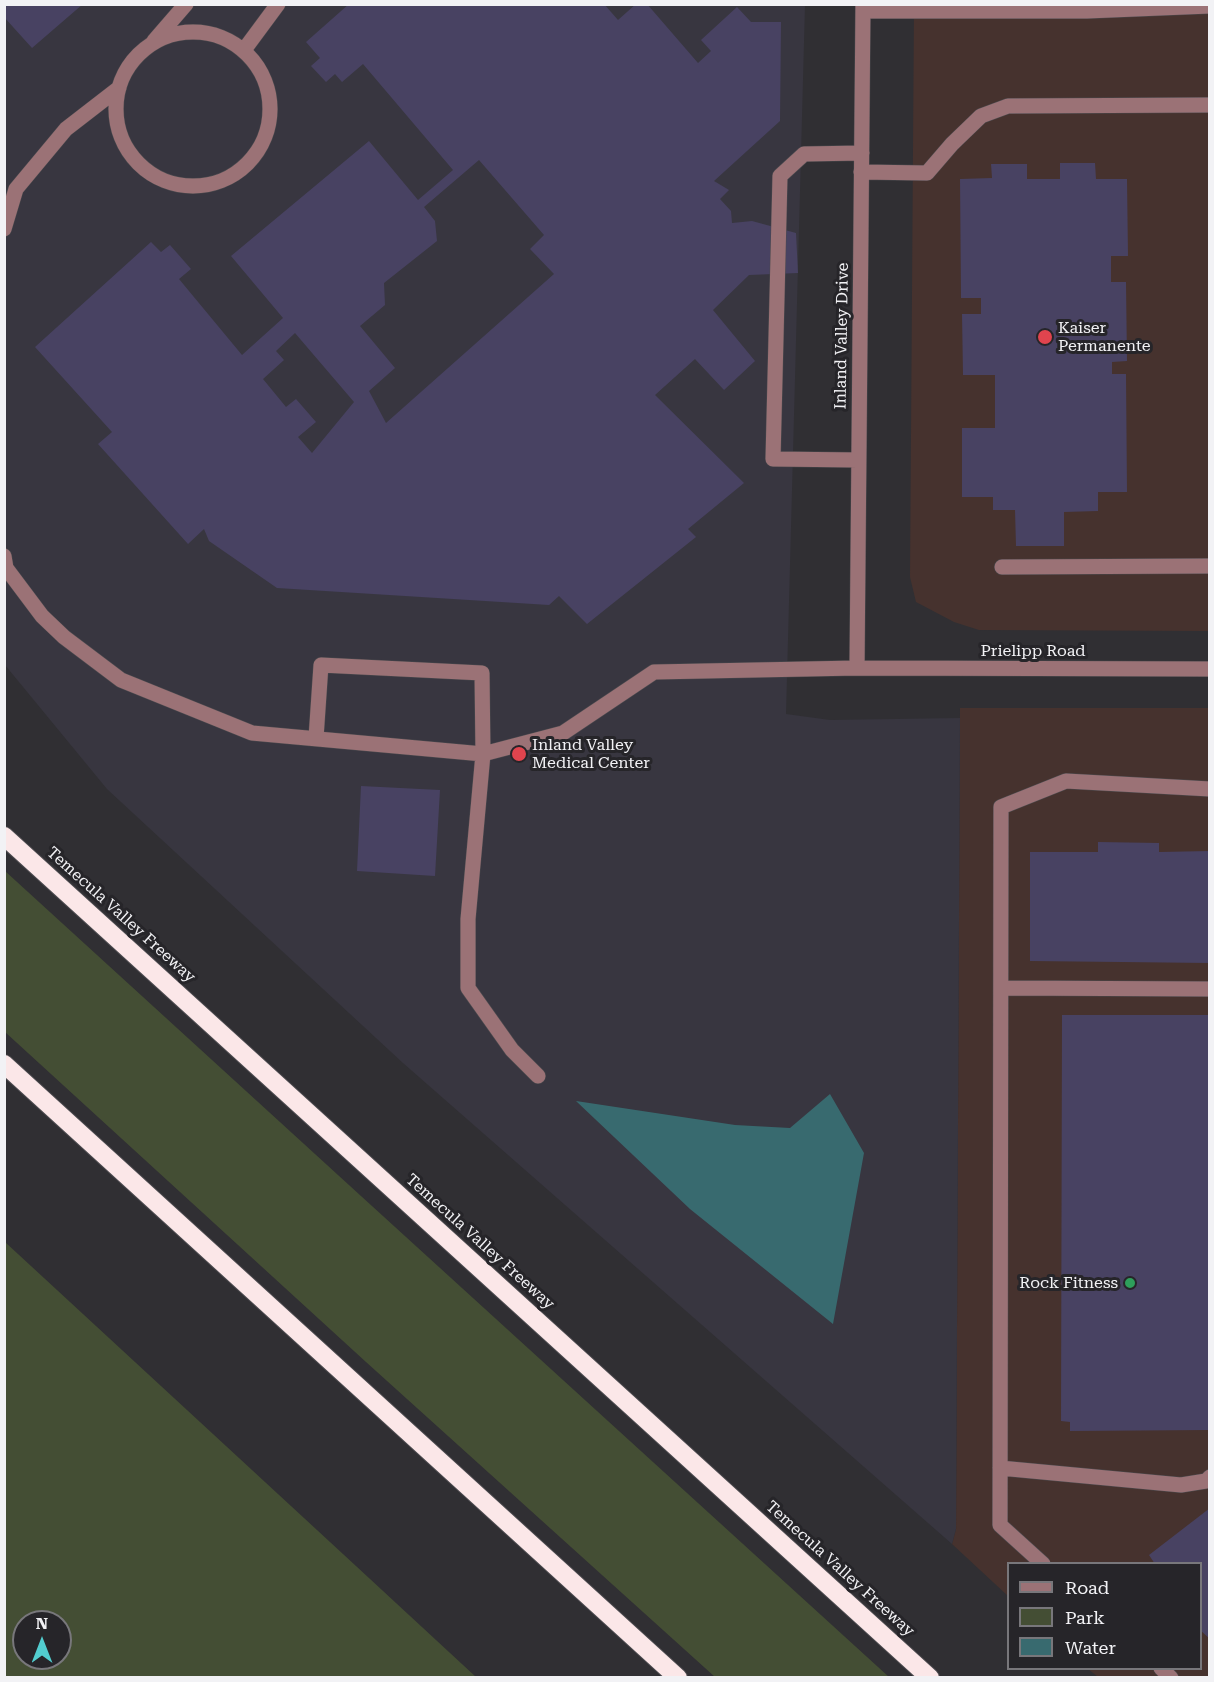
<!DOCTYPE html>
<html>
<head>
<meta charset="utf-8">
<style>
	body { margin:0 }
	#map { position:relative; width:1214px; height:1682px; overflow:hidden; background:#302f33; font-family:"Roboto Serif",serif }
	canvas { display:block }
	.frame { position:absolute; inset:0; border:6px solid #f2f2f5; pointer-events:none }
	.legend { position:absolute; left:1007px; top:1562px; width:195px; height:108px; box-sizing:border-box; background:#262529; border:2px solid #78777b; margin:0; padding:8px 10px; list-style:none; font-size:18px; color:#f2f2f5 }
	.legend li { display:flex; align-items:center; gap:12px; height:30px }
	.legend b { width:30px; border:2px solid #78777b }
	.north { position:absolute; left:12px; top:1610px; width:60px; height:60px; box-sizing:border-box; background:#262529; border:2px solid #78777b; border-radius:50%; rotate:0deg; font-size:16px; font-weight:700; line-height:24px; text-align:center; color:#f2f2f5 }
	.north::after { content:''; display:block; margin:auto; width:21px; height:27px; background:#52cdcf; clip-path:polygon(50% 0,100% 100%,50% 72%,0 100%) }
</style>
</head>
<body>
<div id="map">
<canvas width="1214" height="1682"></canvas>
<div class="frame"></div>
<ul class="legend">
<li><b style="height:8px;background:#9b7276"></b>Road</li>
<li><b style="height:16px;background:#444e34"></b>Park</li>
<li><b style="height:16px;background:#386a6f"></b>Water</li>
</ul>
<div class="north">N</div>
</div>
<script>
const c = document.querySelector('canvas').getContext('2d');
c.lineJoin = 'round';
function fill(path, color) {
  c.fillStyle = color;
  c.fill(path, 'evenodd');
}
function toPath(rows) {
  const path = new Path2D();
  for (const r of rows) {
    if (r.length === 3) {
      path.moveTo(r[0] + r[2], r[1]);
      path.arc(r[0], r[1], r[2], 0, 2 * Math.PI);
      continue;
    }
    path.moveTo(r[0], r[1]);
    for (let i = 2; i < r.length; i += 2) path.lineTo(r[i], r[i + 1]);
  }
  return path;
}
function stroke(path, color, width, dash) {
  c.strokeStyle = color;
  c.lineWidth = width;
  c.lineCap = dash ? 'butt' : 'round';
  c.setLineDash(dash || []);
  c.stroke(path);
}
function write(font, color, halo, rows, align = 'center') {
  c.font = font + ' "Roboto Serif",serif';
  c.lineWidth = 6;
  c.setLineDash([]);
  c.textBaseline = 'middle';
  c.strokeStyle = halo;
  c.fillStyle = color;
  for (const [text, x, y, turn = 0] of rows) {
    c.save();
    c.translate(x, y);
    c.rotate((+turn || 0) * Math.PI / 180);
    c.textAlign = isNaN(turn) ? turn : align;
    if (halo) c.strokeText(text, 0, 0);
    c.fillText(text, 0, 0);
    c.restore();
  }
}
fill(toPath([
	[914,5,1209,5,1209,631,979,630,954,622,916,602,910,577],
	[960,708,1209,708,1209,1677,1098,1677,1088,1669,1200,1668,1200,1564,1008,1564,1008,1596,952,1544,956,1529]
]), '#46322e');
fill(toPath([
	[4,5,805,5,786,714,830,720,960,718,956,1529,952,1544,403,1063,107,789,5,665]
]), '#383640');
fill(toPath([
	[5,871,361,1196,889,1677,715,1677,366,1362,5,1032],
	[5,1242,356,1566,476,1677,5,1677],
	[24,1622,60,1622,60,1658,24,1658]
]), '#444e34');
fill(toPath([
	[830,1094,864,1153,833,1324,690,1209,576,1101,735,1125,790,1128]
]), '#386a6f');
fill(toPath([
	[4,4,83,4,32,48,4,17],
	[349,4,604,4,618,20,636,4,647,4,698,63,711,51,701,40,737,7,751,22,781,22,780,121,714,181,729,190,720,199,731,211,732,223,752,221,796,233,798,273,749,275,713,310,755,361,724,390,695,359,655,395,744,483,688,529,696,537,587,624,559,596,549,605,277,588,209,541,204,529,188,544,98,444,112,432,35,347,151,242,161,252,170,245,191,269,179,279,242,355,283,318,231,256,369,141,418,200,453,170,363,64,342,82,335,74,326,82,311,66,320,58,306,42],
	[479,160,544,235,530,249,554,274,386,423,369,391,395,368,360,326,385,305,384,283,437,241,435,221,424,207],
	[295,333,354,402,312,453,298,437,316,422,296,399,286,407,263,379,284,360,276,351],
	[1060,163,1095,163,1096,179,1127,179,1128,256,1111,256,1111,282,1126,282,1127,361,1112,362,1112,374,1126,374,1127,492,1098,492,1098,511,1064,512,1064,546,1016,546,1015,510,993,510,993,497,962,497,962,428,995,428,995,375,963,375,962,314,981,314,981,298,961,298,960,179,992,178,991,164,1027,164,1027,179,1060,179],
	[361,786,440,790,435,876,357,871],
	[1098,842,1159,843,1159,852,1210,851,1210,963,1030,961,1030,852,1098,852],
	[1062,1015,1210,1015,1210,1430,1070,1431,1070,1422,1061,1421],
	[1210,1508,1210,1639,1200,1630,1200,1564,1155,1564,1149,1555]
]), '#484262');
const minor = toPath([
	[863,11,1087,11,1210,6],
	[193,109,77],
	[154,41,186,4],
	[244,50,278,4],
	[861,172,927,173,952,144,981,116,1008,106,1210,105],
	[4,229,16,189,66,129,119,88],
	[858,460,773,459,780,176,804,154,862,153],
	[4,556,6,568,42,616,64,637,121,680,252,733,483,754,563,733,654,672,857,668,1210,669],
	[1002,567,1210,566],
	[857,668,863,4],
	[316,738,321,665,482,673,483,754,468,919,468,988,512,1050,538,1076],
	[1001,988,1210,989],
	[1000,1468,1181,1485,1206,1481,1210,1477],
	[1043,1564,1000,1525,1001,807,1066,781,1210,789],
	[1161,1668,1171,1678]
]);
const highway = toPath([
	[4,836,930,1678],
	[4,1064,678,1678]
]);
stroke(minor, '#4b4a4e', 16);
stroke(highway, '#4b4a4e', 20);
stroke(minor, '#9b7276', 15);
stroke(highway, '#fbe7e8', 18);
for (const [x, y, r, color] of [
	[1045,337,8,"#e0444e"],
	[519,754,8,"#e0444e"],
	[1130,1283,6,"#2e9e5b"]
]) {
  const dot = new Path2D();
  dot.arc(x, y, r, 0, 2 * Math.PI);
  c.fillStyle = color;
  c.fill(dot);
  stroke(dot, '#262529', 2);
}
write('16px', '#f2f2f5', '#262529', [
	["Kaiser",1058,328],
	["Permanente",1058,346],
	["Inland Valley",532,745],
	["Medical Center",532,763],
	["Rock Fitness",1118,1283,"right"]
], 'left');
write('16px', '#f2f2f5', '#262529', [
	["Inland Valley Drive",842,336,-89],
	["Prielipp Road",1033,651],
	["Temecula Valley Freeway",121,915,42],
	["Temecula Valley Freeway",480,1242,42],
	["Temecula Valley Freeway",840,1569,42]
]);
</script>
</body>
</html>
